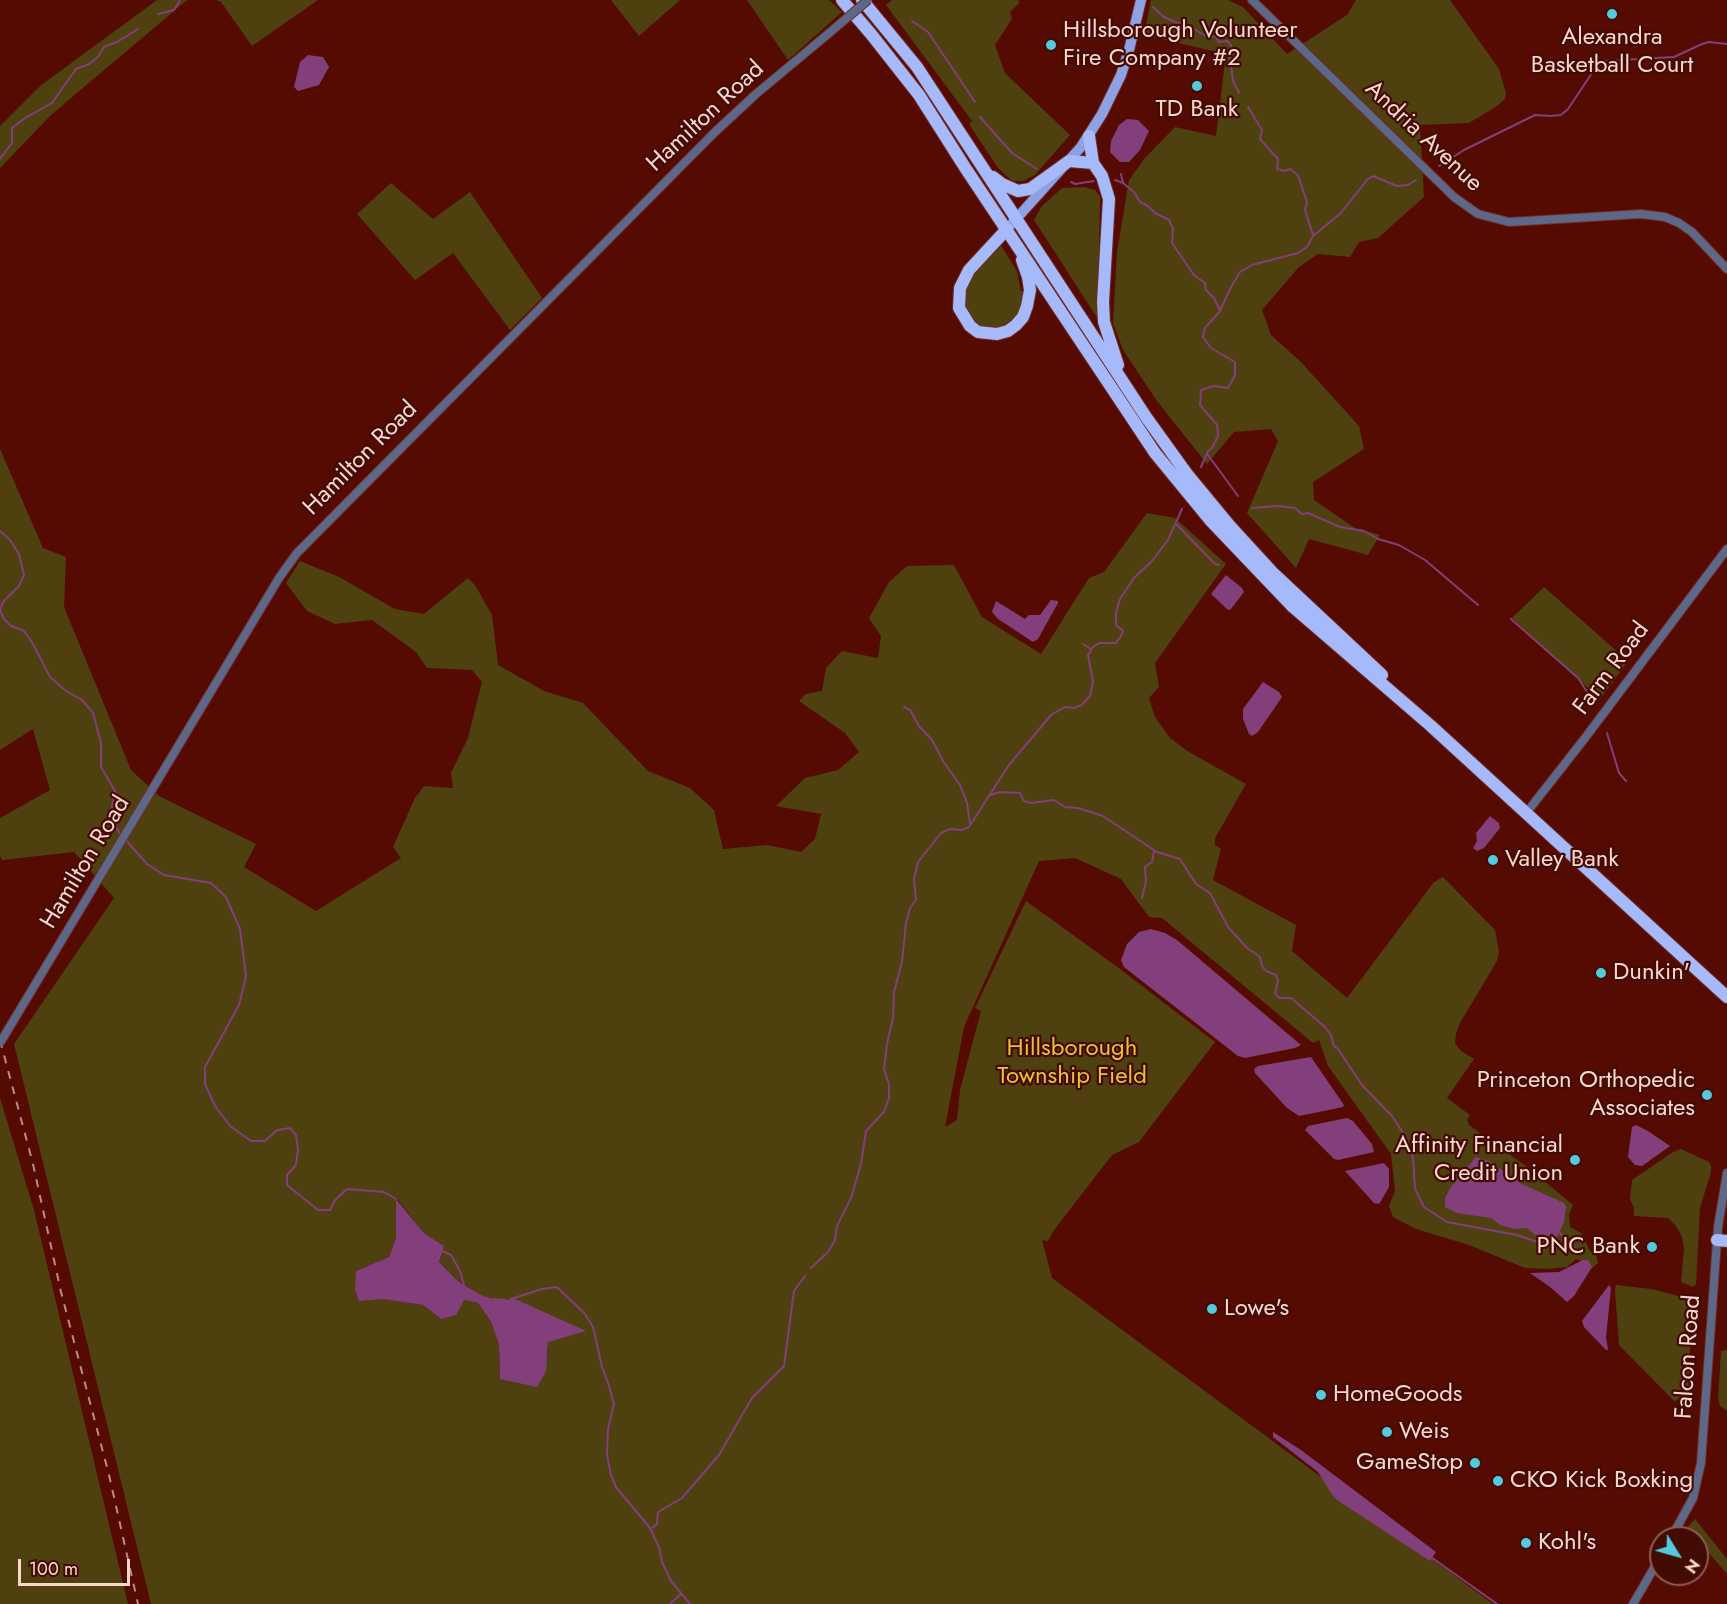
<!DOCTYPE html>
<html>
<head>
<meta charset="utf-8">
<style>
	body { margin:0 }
	#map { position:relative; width:1727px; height:1604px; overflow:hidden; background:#550b02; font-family:Jost,sans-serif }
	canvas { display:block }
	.north { position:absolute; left:1649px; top:1526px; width:60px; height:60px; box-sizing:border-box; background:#420b04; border:2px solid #8c5c55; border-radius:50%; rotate:127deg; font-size:16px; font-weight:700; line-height:24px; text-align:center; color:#fbd6cf }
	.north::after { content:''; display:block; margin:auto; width:21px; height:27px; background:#55cadf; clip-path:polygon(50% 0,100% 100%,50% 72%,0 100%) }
	.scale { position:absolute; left:18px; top:1559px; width:112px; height:27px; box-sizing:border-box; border:3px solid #fbd6cf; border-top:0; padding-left:8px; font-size:18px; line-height:21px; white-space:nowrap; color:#fbd6cf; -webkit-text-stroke:4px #420b04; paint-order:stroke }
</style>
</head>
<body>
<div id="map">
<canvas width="1727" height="1604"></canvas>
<div class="north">N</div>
<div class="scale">100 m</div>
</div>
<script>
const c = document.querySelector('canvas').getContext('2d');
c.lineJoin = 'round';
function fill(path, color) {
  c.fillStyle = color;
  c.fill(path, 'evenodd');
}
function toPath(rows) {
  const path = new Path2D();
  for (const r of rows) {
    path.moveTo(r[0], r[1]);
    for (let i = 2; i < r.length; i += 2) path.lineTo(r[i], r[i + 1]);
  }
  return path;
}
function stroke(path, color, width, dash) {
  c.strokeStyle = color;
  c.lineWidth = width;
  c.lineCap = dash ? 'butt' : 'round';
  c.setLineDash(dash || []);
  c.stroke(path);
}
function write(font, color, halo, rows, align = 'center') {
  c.font = font + ' Jost,sans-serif';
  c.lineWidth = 4.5;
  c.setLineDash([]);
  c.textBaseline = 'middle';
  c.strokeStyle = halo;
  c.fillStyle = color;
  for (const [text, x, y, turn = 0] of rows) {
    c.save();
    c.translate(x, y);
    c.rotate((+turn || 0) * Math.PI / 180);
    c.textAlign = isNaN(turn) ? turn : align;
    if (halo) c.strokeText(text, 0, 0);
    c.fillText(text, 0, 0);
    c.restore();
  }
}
fill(toPath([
	[157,0,187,0,51,115,0,168,0,126,40,86],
	[216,0,318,0,252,46,221,2],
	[611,0,680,0,639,36],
	[747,0,829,0,842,12,788,60],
	[892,0,1018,0,1020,2,1010,12,1012,19,995,45,1005,73,1070,135,1035,175,1023,181,1012,181,998,168,969,124,972,121,886,5],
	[1151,0,1228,0,1243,7,1287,54,1347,15,1356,0,1450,0,1499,69,1506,93,1505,99,1497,106,1469,123,1420,125,1424,197,1378,238,1359,242,1350,257,1318,254,1299,267,1262,310,1271,335,1301,362,1359,426,1364,449,1313,482,1314,500,1355,528,1380,535,1368,555,1309,539,1296,568,1247,513,1278,441,1271,429,1234,432,1207,464,1157,401,1123,350,1113,323,1117,252,1129,180,1145,158,1175,127,1216,136,1226,54,1144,35],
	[391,183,433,219,470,192,542,298,510,330,453,253,415,280,357,214],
	[1085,187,1095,190,1100,196,1098,319,1034,220,1042,206,1062,188],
	[1000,244,1017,271,1021,291,1025,291,1024,310,1002,330,979,327,966,314,963,297,972,272],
	[0,449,43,548,66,557,64,607,131,770,159,796,256,844,244,867,316,911,401,858,393,847,415,798,424,786,453,788,451,773,468,738,482,682,472,670,427,668,416,652,372,620,335,624,307,611,286,583,300,561,339,577,395,609,424,614,468,578,475,585,492,615,498,665,544,691,583,703,648,771,690,788,714,810,723,849,767,845,801,852,815,839,821,814,776,806,805,778,838,770,859,752,845,733,799,701,806,694,822,691,826,668,842,651,878,658,881,636,869,618,889,582,907,566,954,565,982,617,1041,654,1089,578,1104,572,1147,513,1175,518,1226,564,1155,663,1159,687,1149,698,1155,717,1170,738,1189,752,1246,784,1215,838,1215,845,1221,849,1213,880,1296,925,1292,951,1347,998,1434,882,1443,877,1495,930,1499,951,1497,961,1460,1023,1456,1033,1455,1043,1461,1051,1474,1059,1447,1098,1470,1115,1467,1120,1469,1125,1527,1167,1573,1205,1569,1215,1570,1227,1581,1233,1590,1251,1596,1255,1598,1263,1591,1269,1582,1261,1576,1259,1567,1267,1549,1269,1525,1268,1469,1245,1416,1229,1393,1217,1389,1206,1395,1191,1391,1154,1328,1066,1319,1040,1313,1043,1162,918,1149,917,1121,879,1075,858,1039,861,964,1027,945,1127,957,1120,960,1090,981,1011,975,1008,1026,901,1116,966,1215,1042,1139,1142,1112,1155,1054,1230,1048,1241,1042,1240,1052,1278,1493,1604,151,1604,14,1044,114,898,74,852,2,860,0,856,0,818,50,790,33,729,0,750],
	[397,1199,424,1233,444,1246,439,1262,459,1282,481,1295,496,1300,515,1299,548,1342,548,1354,500,1379,499,1345,491,1322,478,1303,464,1300,441,1319,423,1305,382,1299,356,1271,389,1257,396,1238],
	[1544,587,1628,661,1600,699,1512,618],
	[0,1098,34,1210,128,1604,0,1604],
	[1681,1149,1709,1162,1711,1166,1711,1172,1700,1208,1696,1284,1693,1287,1681,1282,1684,1249,1682,1237,1676,1226,1668,1218,1634,1216,1634,1208,1630,1199,1632,1180,1673,1152],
	[1616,1285,1651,1289,1682,1297,1692,1304,1688,1396,1674,1401,1619,1345,1615,1290],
	[1727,1350,1727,1411,1720,1406,1718,1399,1721,1351],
	[1695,1519,1727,1559,1727,1574,1687,1528]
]), '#4f4010');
fill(toPath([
	[308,55,323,57,329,67,319,85,298,91,294,87,300,62],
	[1127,119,1138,120,1149,131,1140,150,1129,162,1120,162,1110,152,1111,141,1119,125],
	[1226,575,1242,588,1244,592,1231,609,1228,610,1211,594],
	[1051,600,1058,601,1058,603,1038,639,1033,642,998,619,992,612,996,601,1025,619,1029,615,1040,615],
	[1263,682,1279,692,1282,697,1258,732,1252,736,1249,734,1243,719,1243,709],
	[1490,816,1499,823,1500,828,1484,848,1477,851,1473,848,1477,841,1476,833],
	[1151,929,1165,933,1177,940,1301,1045,1295,1048,1245,1058,1238,1056,1124,967,1121,960,1127,944,1139,932],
	[1311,1057,1344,1105,1343,1107,1299,1116,1287,1108,1255,1073,1254,1069,1258,1066],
	[1347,1118,1353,1121,1372,1144,1374,1152,1338,1160,1334,1159,1305,1130,1308,1126],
	[1636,1125,1648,1131,1670,1146,1642,1166,1635,1165,1628,1157,1632,1127],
	[1476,1157,1489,1161,1522,1184,1564,1203,1566,1207,1564,1222,1557,1237,1547,1239,1534,1234,1527,1228,1514,1229,1500,1225,1491,1218,1457,1213,1445,1207,1445,1198,1451,1187],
	[1384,1163,1389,1169,1389,1187,1381,1201,1379,1204,1374,1203,1345,1171],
	[396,1199,424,1233,444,1246,439,1262,459,1282,481,1295,496,1300,515,1299,586,1331,548,1342,546,1371,537,1387,500,1379,499,1345,491,1322,478,1303,464,1300,456,1315,441,1319,423,1305,382,1299,359,1301,355,1290,356,1271,389,1257,396,1238],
	[1583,1260,1588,1260,1592,1267,1574,1296,1567,1302,1550,1287,1530,1273,1559,1272],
	[1609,1285,1611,1288,1606,1337,1608,1350,1606,1350,1584,1327,1582,1321],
	[1273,1432,1301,1450,1436,1552,1430,1561,1337,1500,1331,1493,1318,1472,1273,1437]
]), '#823f7b');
stroke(toPath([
	[1153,7,1164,17,1175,22,1189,26,1204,35,1216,37,1219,42,1227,41,1231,45,1230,58,1233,81,1239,93],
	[158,14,174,10,180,0],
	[912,21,928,32,975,102],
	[1248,107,1262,130,1260,139,1278,159,1277,169,1284,171,1290,169,1298,175,1307,202,1305,210,1313,235],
	[980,117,1012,153,1037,169],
	[0,159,12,143,12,128,25,118,52,103,76,69,89,64,98,57,104,47,117,42,138,29],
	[1439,166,1464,150,1535,115,1550,116,1561,115,1568,109,1596,67,1603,61,1674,57,1702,44,1709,42,1727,44],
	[1121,174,1123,183],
	[1115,180,1123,183,1134,192,1140,202,1148,206,1155,213,1169,220,1173,229,1172,243,1194,275,1205,283,1206,290,1214,298,1220,310],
	[1071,182,1075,184,1094,181],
	[1208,455,1238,496],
	[1201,467,1208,451,1212,448,1218,436,1217,425,1200,405,1201,390,1214,386,1228,388,1235,375,1235,362,1211,348,1203,337,1205,328,1220,311,1230,289,1240,272,1252,265,1298,253,1307,247,1313,236,1341,213,1367,180,1373,176,1397,186,1408,185,1416,180],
	[1252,508,1278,506,1295,508,1302,514,1308,513,1340,527,1364,531,1378,539,1399,545,1425,560,1478,605],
	[1176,524,1215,564,1219,565],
	[0,531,10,540,19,554,24,575,19,586,3,602,0,610,4,619,11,626,24,631,32,642,50,677,66,691,82,700,93,713,101,743,101,767,115,791,110,817,121,835],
	[1511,619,1578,678,1589,695],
	[1083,644,1091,649],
	[904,707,910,710,919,726,932,740,943,761,960,785,967,803,970,824],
	[1607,733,1619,773,1626,781],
	[990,795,1000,792,1020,793,1024,801,1031,803,1054,800,1065,807,1078,808,1103,816,1157,852,1180,859,1196,884,1210,893,1228,927,1247,948,1260,957,1262,966,1266,971,1276,975,1278,981,1275,993,1279,998,1291,998,1325,1027,1331,1035,1334,1046,1338,1049,1362,1085,1392,1116,1407,1139,1408,1148,1413,1157,1415,1189,1424,1207,1447,1222,1517,1235,1552,1247,1569,1242],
	[125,839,147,864,164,875,211,883,226,897,240,929,246,976,239,1005,205,1067,205,1084,215,1106,230,1126,251,1141,265,1141,277,1130,290,1128,296,1135,298,1149,296,1165,287,1175,287,1185,318,1210,330,1210,335,1200,347,1189,384,1192,396,1199],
	[1142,898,1146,881,1145,867,1152,862,1154,851],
	[1560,1233,1578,1251],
	[440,1250,451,1255,460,1271,464,1285],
	[811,1268,828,1252,835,1240,837,1226,851,1198,861,1164,866,1131,884,1112,889,1098,889,1084,884,1069,887,1044,893,1018,894,992,902,962,906,923,910,908,916,900,914,879,918,862,941,833,950,829,961,830,969,827,1009,765,1051,715,1065,707,1074,708,1082,705,1090,696,1093,682,1088,655,1093,647,1099,643,1116,643,1121,636,1123,631,1116,625,1116,613,1120,599,1134,578,1152,561,1168,540,1182,509],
	[493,1299,505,1300],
	[511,1299,542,1289,557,1287,585,1314,593,1327,602,1367,609,1386,614,1404,608,1429,607,1455,611,1475,616,1487,650,1528,659,1547,662,1562,671,1581,690,1604],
	[652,1528,657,1524,658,1512,682,1498,719,1455,752,1398,784,1366,794,1291,805,1276],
	[1431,1557,1497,1604],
	[670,1604,681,1594]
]), '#823f7b', 2);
const minor = toPath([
	[1252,0,1454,197,1478,214,1509,222,1641,214,1665,217,1679,223,1692,232,1727,269],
	[1527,812,1585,738,1727,549],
	[12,1023,279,578,297,553,715,132,756,94,828,34],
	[1671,1538,1693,1498,1701,1463,1718,1227,1727,1173],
	[1633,1604,1661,1556]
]);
const major = toPath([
	[1007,229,1081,147,1102,114,1121,75,1129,50,1141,0]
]);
const highway = toPath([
	[842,0,871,34,919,95,966,169,1155,453,1210,520,1293,607,1431,726,1727,997],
	[862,0,917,67,1146,417,1187,474,1230,526,1273,573,1382,675],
	[1089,136,1093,163,1102,176,1109,199,1103,302,1104,322,1118,365],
	[993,177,1002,184,1018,191,1030,189,1069,161,1093,163],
	[1007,229,969,270,960,288,959,308,970,326,978,332,997,334,1008,331,1016,325,1023,317,1027,306,1030,290,1028,277,1022,260],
	[1717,1240,1727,1241]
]);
stroke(minor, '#702b23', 10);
stroke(major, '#702b23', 12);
stroke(highway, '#702b23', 14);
stroke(minor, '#5d6788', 8);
stroke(major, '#8da1e5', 10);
stroke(highway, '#a5b9fb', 12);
stroke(toPath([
	[0,1040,33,1164,61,1292,109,1475,138,1604]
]), '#bd8b83', 2, [8, 8]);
const minorBridge = toPath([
	[828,34,868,0],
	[0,1043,12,1023]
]);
stroke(minorBridge, '#702b23', 10, []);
stroke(minorBridge, '#5d6788', 8);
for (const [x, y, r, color] of [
	[1612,14,6,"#55cadf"],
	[1051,45,6,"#55cadf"],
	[1197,86,6,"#55cadf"],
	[1493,860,6,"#55cadf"],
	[1601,973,6,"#55cadf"],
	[1707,1095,6,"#55cadf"],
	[1575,1160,6,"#55cadf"],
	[1652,1247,6,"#55cadf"],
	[1212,1309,6,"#55cadf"],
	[1321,1395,6,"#55cadf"],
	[1387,1432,6,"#55cadf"],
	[1475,1463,6,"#55cadf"],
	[1498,1481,6,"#55cadf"],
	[1526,1543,6,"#55cadf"]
]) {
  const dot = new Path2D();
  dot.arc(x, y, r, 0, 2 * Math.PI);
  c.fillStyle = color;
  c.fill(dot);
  stroke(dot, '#420b04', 2);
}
write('24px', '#fbd6cf', '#420b04', [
	["Hillsborough Volunteer",1063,31],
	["Fire Company #2",1063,59],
	["Alexandra",1612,38,"center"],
	["Basketball Court",1612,66,"center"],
	["TD Bank",1197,110,"center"],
	["Valley Bank",1505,860],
	["Dunkin'",1613,973],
	["Princeton Orthopedic",1695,1081,"right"],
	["Associates",1695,1109,"right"],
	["Affinity Financial",1563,1146,"right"],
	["Credit Union",1563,1174,"right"],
	["PNC Bank",1640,1247,"right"],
	["Lowe's",1224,1309],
	["HomeGoods",1333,1395],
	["Weis",1399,1432],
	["GameStop",1463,1463,"right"],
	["CKO Kick Boxking",1510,1481],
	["Kohl's",1538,1543]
], 'left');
write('24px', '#fbd6cf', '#420b04', [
	["Hamilton Road",706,117,-43],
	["Andria Avenue",1423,137,43],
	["Hamilton Road",361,459,-45],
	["Farm Road",1612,669,-53],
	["Hamilton Road",86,863,-59],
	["Falcon Road",1689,1357,-86]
]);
write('24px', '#e9c039', '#420b04', [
	["Hillsborough",1072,1049],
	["Township Field",1072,1077]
]);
</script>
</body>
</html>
